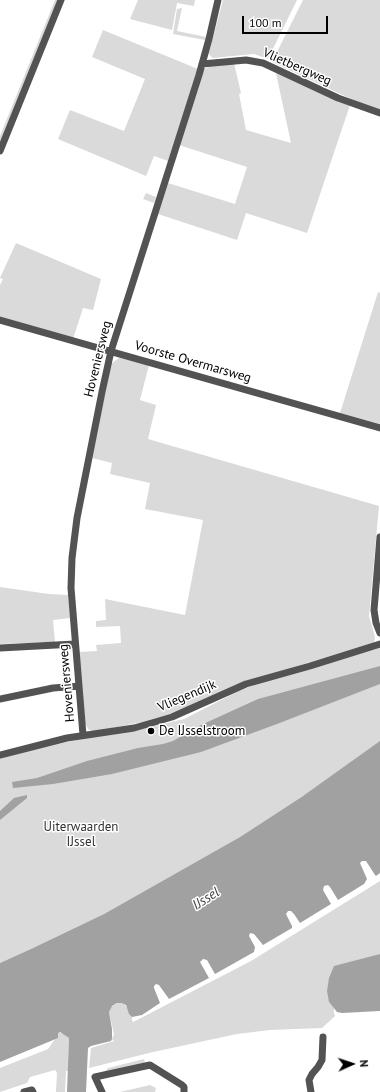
<!DOCTYPE html>
<html>
<head>
<meta charset="utf-8">
<style>
	body { margin:0 }
	#map { position:relative; width:380px; height:1092px; overflow:hidden; background:#fff; font-family:"PT Sans",sans-serif }
	canvas { display:block }
	.north { position:absolute; left:332px; top:1044px; width:40px; height:40px; -webkit-text-stroke:3px #fff; paint-order:stroke; rotate:87deg; font-size:11px; font-weight:700; line-height:16px; text-align:center; color:#000 }
	.north::after { content:''; display:block; margin:auto; width:14px; height:18px; background:#000; clip-path:polygon(50% 0,100% 100%,50% 72%,0 100%) }
	.scale { position:absolute; left:242px; top:16px; width:86px; height:18px; box-sizing:border-box; border:2px solid #000; border-top:0; padding-left:5px; font-size:12px; line-height:14px; white-space:nowrap; color:#000; -webkit-text-stroke:3px #fff; paint-order:stroke }
</style>
</head>
<body>
<div id="map">
<canvas width="380" height="1092"></canvas>
<div class="north">N</div>
<div class="scale">100 m</div>
</div>
<script>
const c = document.querySelector('canvas').getContext('2d');
c.lineJoin = 'round';
function fill(path, color) {
  c.fillStyle = color;
  c.fill(path, 'evenodd');
}
function toPath(rows) {
  const path = new Path2D();
  for (const r of rows) {
    path.moveTo(r[0], r[1]);
    for (let i = 2; i < r.length; i += 2) path.lineTo(r[i], r[i + 1]);
  }
  return path;
}
function stroke(path, color, width, dash) {
  c.strokeStyle = color;
  c.lineWidth = width;
  c.lineCap = dash ? 'butt' : 'round';
  c.setLineDash(dash || []);
  c.stroke(path);
}
function write(font, color, halo, rows, align = 'center') {
  c.font = font + ' "PT Sans",sans-serif';
  c.lineWidth = 3;
  c.setLineDash([]);
  c.textBaseline = 'middle';
  c.strokeStyle = halo;
  c.fillStyle = color;
  for (const [text, x, y, turn = 0] of rows) {
    c.save();
    c.translate(x, y);
    c.rotate((+turn || 0) * Math.PI / 180);
    c.textAlign = isNaN(turn) ? turn : align;
    if (halo) c.strokeText(text, 0, 0);
    c.fillText(text, 0, 0);
    c.restore();
  }
}
fill(toPath([
	[55,0,59,0,0,145,0,136],
	[138,0,195,0,194,6,177,3,172,30,130,19],
	[223,0,297,0,268,59,254,54,213,58,210,56,209,53],
	[303,0,380,0,380,110,360,103,272,62],
	[182,8,177,31,206,37,205,40,173,34,177,9],
	[103,30,198,69,168,161,154,156,146,176,58,139,70,110,124,131,145,79,92,57],
	[234,63,241,93,239,94,246,130,291,143,276,73,278,73,350,105,307,233,246,213,237,240,158,214,168,183,235,204,247,167,179,145,204,69,211,66],
	[146,193,156,197,154,203,143,199],
	[16,243,101,279,93,310,83,308,73,339,0,318,0,285,3,279,0,278],
	[378,292,380,293,380,424,340,413],
	[120,357,149,365,140,400,156,405,148,439,379,506,369,616,375,637,374,643,251,680,170,714,142,722,97,731,92,731,88,729,85,723,79,652,97,651,96,645,121,643,120,626,96,627,96,621,106,620,105,599,185,615,203,520,145,509,150,483,110,474,112,463,92,458,111,364],
	[0,587,49,594,68,595,70,618,53,620,55,642,0,644],
	[380,648,380,755,320,795,303,796,240,837,104,914,33,948,0,963,0,757,90,737,142,729,184,719,239,691,262,682],
	[380,881,380,954,370,957,329,1002,334,1008,334,1013,335,1016,322,1028,270,1030,237,1034,153,1052,89,1068,91,1048,114,1041,112,1039,114,1034,109,1012,111,1007,114,1005,120,1002,124,1003,132,1017,132,1020,133,1022,137,1020,251,961],
	[58,1032,64,1034,69,1038,68,1071,66,1071,65,1092,56,1092,57,1073,55,1070,30,1077,27,1083,0,1092,0,1068,48,1049,55,1039,58,1038],
	[144,1059,145,1063,105,1072,108,1068],
	[150,1085,156,1088,155,1092,120,1092]
]), '#dadada');
fill(toPath([
	[380,666,380,684,277,724,201,752,112,774,53,784,13,788,12,782,37,778,87,761,138,748,163,744,173,741,201,725,258,699],
	[380,741,380,873,376,876,375,875,366,861,362,861,360,863,367,879,364,884,338,900,330,887,328,885,324,886,323,890,331,904,300,923,294,914,291,911,288,911,286,914,292,926,292,928,263,945,254,934,250,933,249,936,255,947,254,952,215,974,207,960,203,959,200,962,209,978,169,999,159,985,156,984,154,986,154,988,160,1003,142,1015,132,1017,129,1014,126,1005,122,1003,117,1003,112,1006,109,1012,112,1029,112,1039,111,1041,91,1046,88,1048,86,1092,67,1092,69,1038,60,1032,58,1033,58,1038,0,1062,0,963,33,948,104,914,240,837,303,796],
	[27,795,27,798,0,820,0,811,14,798],
	[380,954,380,1011,342,1013,337,1012,329,1002,327,991,329,978,334,966]
]), '#a1a1a1');
stroke(toPath([
	[202,64,246,60,263,63,338,98,380,113],
	[0,151,61,0],
	[0,320,380,428],
	[380,537,374,610,376,623,380,633],
	[0,648,75,644],
	[0,699,53,688,79,686],
	[83,735,71,588,72,558,77,518,102,392,111,351,199,75,209,39,218,0],
	[0,755,67,738,134,728,155,722,172,717,246,684,310,666,380,644],
	[24,1092,32,1090,33,1092],
	[102,1092,95,1077,150,1065,182,1085,184,1087,184,1092],
	[311,1092,309,1080,312,1074,318,1067,322,1060,323,1037]
]), '#535353', 7);
for (const [x, y, r, color] of [
	[151,731,4,"#000"]
]) {
  const dot = new Path2D();
  dot.arc(x, y, r, 0, 2 * Math.PI);
  c.fillStyle = color;
  c.fill(dot);
  stroke(dot, '#fff', 1.5);
}
write('13px', '#000', '#fff', [
	["Vlietbergweg",297,67,24],
	["Hoveniersweg",98,359,-76],
	["Voorste Overmarsweg",193,362,16],
	["Hoveniersweg",67,683,-95],
	["Vliegendijk",187,696,-23]
]);
write('13px', '#000', '#fff', [
	["De IJsselstroom",159,731]
], 'left');
write('13px', '#313131', '#fff', [
	["Uiterwaarden",81,827],
	["IJssel",81,842]
]);
write('italic 14px', '#424242', '#fff', [
	["IJssel",206,899,-33]
]);
</script>
</body>
</html>
